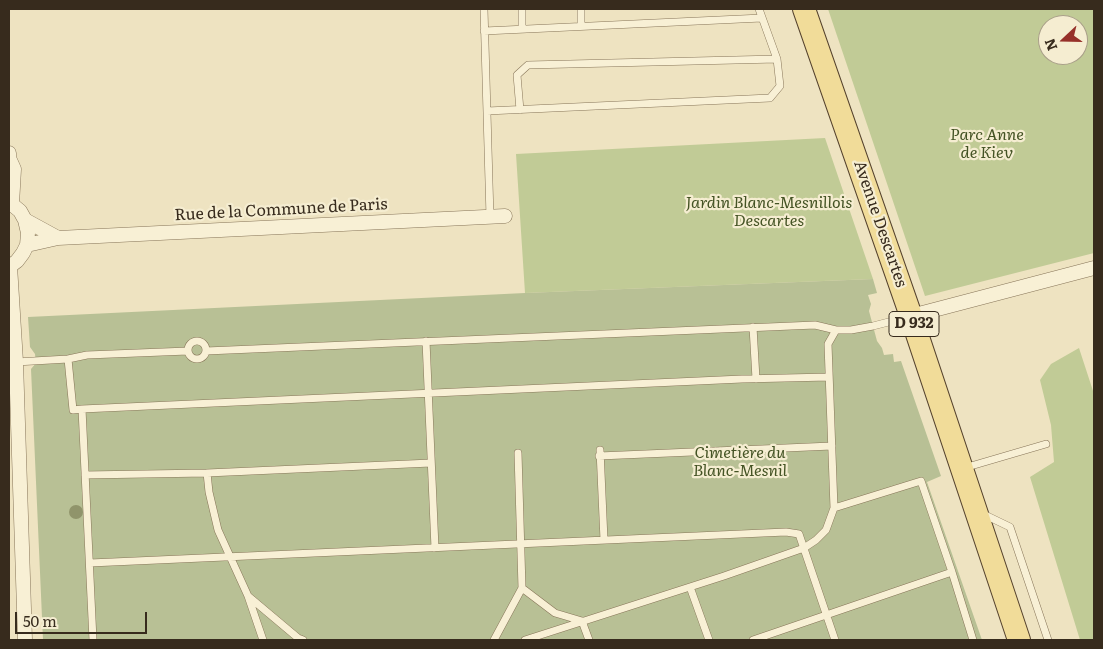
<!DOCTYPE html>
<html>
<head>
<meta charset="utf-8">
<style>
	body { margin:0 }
	#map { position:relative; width:1103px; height:649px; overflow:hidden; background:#eee3c1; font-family:Literata,serif }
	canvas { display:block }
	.frame { position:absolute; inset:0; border:10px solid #372b1d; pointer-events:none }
	.north { position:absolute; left:1038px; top:15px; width:50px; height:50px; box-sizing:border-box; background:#f5edd1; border:1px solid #a99f89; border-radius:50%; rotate:249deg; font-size:14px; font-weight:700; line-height:20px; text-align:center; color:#372b1d }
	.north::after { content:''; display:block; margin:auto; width:18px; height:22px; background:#963029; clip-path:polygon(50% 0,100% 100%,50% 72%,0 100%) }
	.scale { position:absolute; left:15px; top:612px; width:132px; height:22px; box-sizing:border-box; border:2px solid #372b1d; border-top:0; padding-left:6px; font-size:15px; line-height:18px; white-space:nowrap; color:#372b1d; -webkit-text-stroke:4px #f5edd1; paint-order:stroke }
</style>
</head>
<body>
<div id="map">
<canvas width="1103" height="649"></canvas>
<div class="frame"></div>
<div class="north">N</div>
<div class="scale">50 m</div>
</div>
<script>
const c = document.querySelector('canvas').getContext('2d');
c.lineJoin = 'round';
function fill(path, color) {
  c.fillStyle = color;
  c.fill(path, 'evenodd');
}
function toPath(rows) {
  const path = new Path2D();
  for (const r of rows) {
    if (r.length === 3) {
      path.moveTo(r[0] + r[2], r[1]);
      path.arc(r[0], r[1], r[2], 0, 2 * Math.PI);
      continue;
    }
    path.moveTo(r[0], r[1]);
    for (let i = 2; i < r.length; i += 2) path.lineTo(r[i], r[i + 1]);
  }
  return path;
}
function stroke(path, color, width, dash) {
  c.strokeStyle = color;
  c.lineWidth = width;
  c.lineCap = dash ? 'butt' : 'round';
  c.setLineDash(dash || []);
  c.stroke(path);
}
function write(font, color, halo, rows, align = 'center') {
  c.font = font + ' Literata,serif';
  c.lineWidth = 4.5;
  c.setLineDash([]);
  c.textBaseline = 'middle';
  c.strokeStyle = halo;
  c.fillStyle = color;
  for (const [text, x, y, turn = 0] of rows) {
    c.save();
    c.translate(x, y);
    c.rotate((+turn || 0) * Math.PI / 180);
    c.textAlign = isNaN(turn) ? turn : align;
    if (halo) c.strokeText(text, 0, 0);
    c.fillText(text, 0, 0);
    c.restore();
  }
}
fill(toPath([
	[828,9,1094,9,1094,253,925,296],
	[1048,25,1078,25,1078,55,1048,55],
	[825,138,873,279,525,293,516,154],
	[1079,348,1094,394,1094,640,1080,640,1030,477,1054,462,1051,425,1040,380,1051,364]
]), '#c1cb96');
fill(toPath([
	[873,279,877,293,868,295,871,304,869,311,877,341,882,348,884,355,893,354,894,362,901,361,941,476,927,482,982,640,43,640,31,369,36,363,35,354,30,347,28,317,525,293]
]), '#b8c095');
const service = toPath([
	[484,9,490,217],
	[522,9,522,29],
	[581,9,581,26],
	[484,31,762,18],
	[520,110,517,75,528,65,777,59],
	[487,111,770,98,780,86,777,59,759,9],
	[753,327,756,379],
	[197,350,9],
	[426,341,435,548],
	[206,351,815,325,836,330],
	[68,359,87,355,188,351],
	[16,362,68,359,73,410,82,409,93,640],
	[82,409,742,379,829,377],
	[600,450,604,540],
	[599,456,832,446],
	[964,468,1046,444],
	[207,473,209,492,218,530,248,596,298,638,303,640],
	[85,475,207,473,431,463],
	[834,508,921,481,952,572,973,640],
	[983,514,1010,527,1048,640],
	[90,563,786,532,799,534,835,640],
	[690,587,709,640],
	[522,588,555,613,582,621,589,640],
	[248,596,263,640],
	[494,640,522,588,518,453],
	[525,640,724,576,804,548,816,540,826,530,834,508,828,344,836,330,851,330,873,326,908,317],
	[753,640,952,572]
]);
const minor = toPath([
	[9,153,9,158,14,169,12,204],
	[9,202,20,211,25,220,28,233,27,245,23,253,17,261,9,267],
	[25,220,58,238],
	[27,245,58,238,505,216],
	[10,266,16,362,25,640],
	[911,316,1094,268]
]);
const primary = toPath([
	[804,9,911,316,1019,640]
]);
stroke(service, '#877559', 8);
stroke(minor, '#877559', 15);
stroke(primary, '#55422d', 24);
stroke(service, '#f8f0d5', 7);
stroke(minor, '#f8f0d5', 14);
stroke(primary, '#f1dc99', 22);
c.fillStyle = '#90946b';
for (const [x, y] of [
	[76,512]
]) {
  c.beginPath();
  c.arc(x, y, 7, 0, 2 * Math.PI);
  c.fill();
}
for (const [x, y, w] of [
	[914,324,50]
]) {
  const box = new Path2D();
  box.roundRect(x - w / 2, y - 12.5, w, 25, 4);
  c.fillStyle = '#f5edd1';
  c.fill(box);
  stroke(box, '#372b1d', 1);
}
write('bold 15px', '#372b1d', null, [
	["D 932",914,324]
]);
write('italic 16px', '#445324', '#f5edd1', [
	["Parc Anne",987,135],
	["de Kiev",987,153],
	["Jardin Blanc-Mesnillois",769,203],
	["Descartes",769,221],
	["Cimetière du",740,453],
	["Blanc-Mesnil",740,471]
]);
write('16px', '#372b1d', '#f5edd1', [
	["Rue de la Commune de Paris",281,210,-3],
	["Avenue Descartes",880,224,71]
]);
</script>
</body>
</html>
